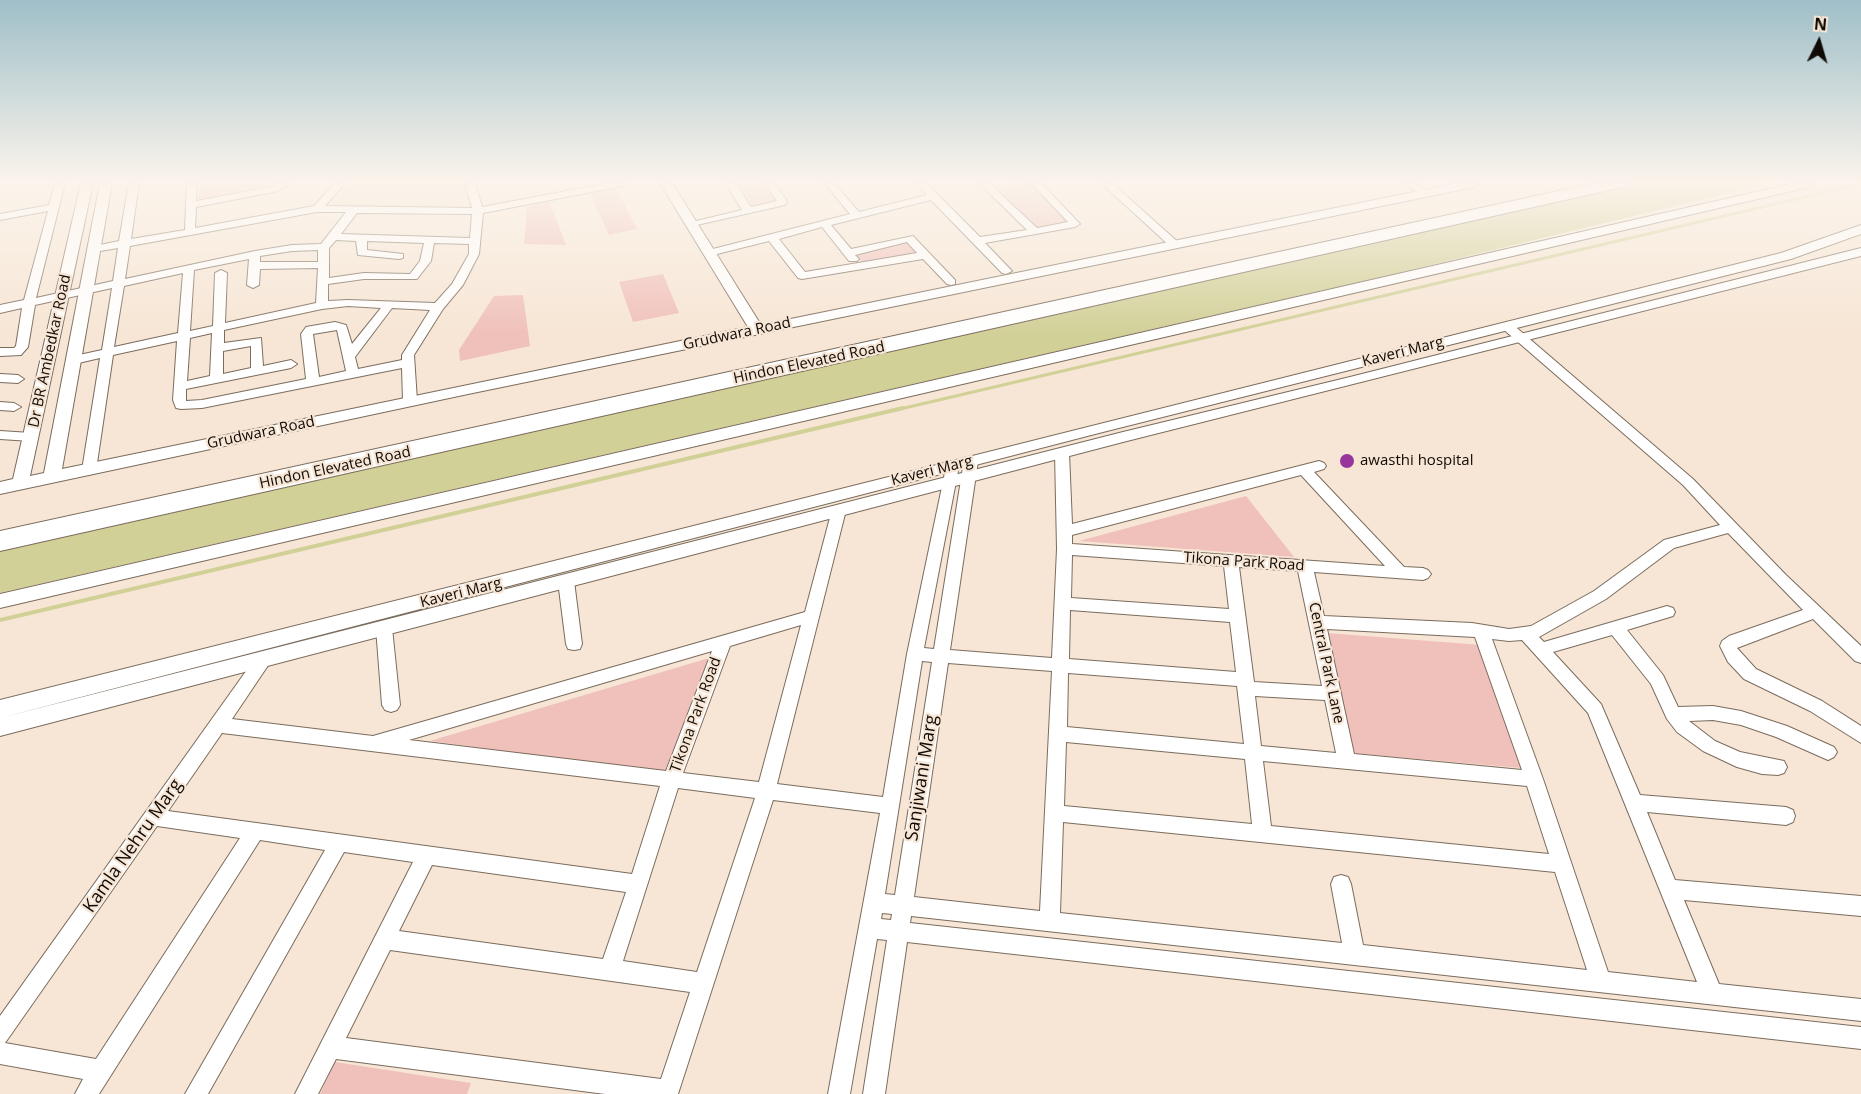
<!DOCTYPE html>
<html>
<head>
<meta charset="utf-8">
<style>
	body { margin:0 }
	#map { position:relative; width:1861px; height:1094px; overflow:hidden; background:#f7e6d5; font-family:"Open Sans",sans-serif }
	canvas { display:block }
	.north { position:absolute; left:1789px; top:12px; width:60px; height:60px; -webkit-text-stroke:4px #f7e6d5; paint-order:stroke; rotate:5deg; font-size:16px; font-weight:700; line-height:24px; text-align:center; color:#100b06 }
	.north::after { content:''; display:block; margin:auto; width:21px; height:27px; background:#100b06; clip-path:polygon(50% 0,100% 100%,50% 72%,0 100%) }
</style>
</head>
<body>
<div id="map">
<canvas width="1861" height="1094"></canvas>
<div class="north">N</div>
</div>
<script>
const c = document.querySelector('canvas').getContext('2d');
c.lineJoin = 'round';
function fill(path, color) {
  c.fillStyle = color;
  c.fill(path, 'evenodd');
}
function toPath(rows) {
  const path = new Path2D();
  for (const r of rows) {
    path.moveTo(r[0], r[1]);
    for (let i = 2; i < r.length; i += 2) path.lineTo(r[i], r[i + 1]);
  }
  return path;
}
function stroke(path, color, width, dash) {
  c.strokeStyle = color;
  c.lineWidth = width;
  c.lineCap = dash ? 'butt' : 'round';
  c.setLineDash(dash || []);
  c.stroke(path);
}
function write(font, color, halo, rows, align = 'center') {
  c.font = font + ' "Open Sans",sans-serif';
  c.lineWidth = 4.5;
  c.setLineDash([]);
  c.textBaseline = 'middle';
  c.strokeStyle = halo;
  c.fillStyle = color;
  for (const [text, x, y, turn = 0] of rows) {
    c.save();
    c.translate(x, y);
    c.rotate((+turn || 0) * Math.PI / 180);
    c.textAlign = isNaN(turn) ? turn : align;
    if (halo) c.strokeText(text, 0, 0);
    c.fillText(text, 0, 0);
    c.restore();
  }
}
fill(toPath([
	[349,183,465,183,472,208,330,205]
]), '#f2dbc5');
fill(toPath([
	[201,183,280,183,198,200],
	[736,183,765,183,779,201,753,207],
	[1013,183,1030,183,1069,222,1036,229,996,186],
	[616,188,637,229,609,235,590,194],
	[549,201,566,245,524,244,527,207],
	[907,240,919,253,863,264,854,253],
	[663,274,679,313,633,322,619,282],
	[523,295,530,346,460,361,459,350,494,296],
	[1246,496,1294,557,1079,541],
	[1327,633,1481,645,1521,768,1352,753],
	[709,658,666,772,430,741],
	[335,1062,471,1083,467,1094,320,1094]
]), '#f0c0ba');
fill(toPath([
	[1620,183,1771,183,1381,277,0,593,0,541,1265,265]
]), '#d1d097');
stroke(toPath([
	[896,410,1861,184]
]), '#d1d097', 3);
stroke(toPath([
	[0,620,903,408]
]), '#d1d097', 4);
const minor = toPath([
	[55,183,65,183,36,298,113,281,118,248,94,252,89,249,90,247,119,241,129,183,139,183,131,239,185,230,187,183,197,183,196,201,271,187,279,183,291,183,278,191,196,207,195,228,314,206,335,183,345,183,325,206,472,208,465,183,475,183,482,207,609,183,628,183,623,186,483,213,479,254,463,285,443,309,414,355,417,401,415,404,410,405,403,401,402,368,202,408,181,409,176,408,173,400,177,341,113,355,96,470,89,475,82,470,100,358,74,364,68,360,70,357,102,350,112,288,35,305,28,347,21,355,0,356,0,348,14,348,16,346,22,308,0,313,0,305,24,300,48,211,0,220,0,214,49,205,55,183],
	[317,212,346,212,321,244,292,245,255,251,125,279,130,246,317,212],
	[357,213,472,214,470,238,341,234,357,213],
	[336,240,356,241,358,255,399,259,403,258,403,254,367,250,367,241,424,243,420,261,410,274,364,273,329,278,329,248,336,240],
	[434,243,469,244,469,254,452,284,435,303,348,300,328,301,328,284,364,279,417,279,431,261,434,243],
	[318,250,318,262,260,262,260,256,292,251,318,250],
	[249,259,247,285,253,288,259,285,260,269,318,268,316,303,225,323,227,273,221,270,215,273,213,326,190,331,194,270,249,259],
	[183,273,178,333,114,347,124,286,183,273],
	[348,306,381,308,352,344,346,325,335,322,306,327,301,334,306,379,202,400,186,401,186,389,291,368,297,364,291,360,263,366,261,338,224,343,224,330,322,309,348,306],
	[392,308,430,310,402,355,402,360,358,369,355,357,392,308],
	[337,330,346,371,319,377,313,334,337,330],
	[212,333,210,376,187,381,190,338,212,333],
	[251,346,251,368,223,374,223,351,251,346],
	[725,183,735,183,751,207,777,201,764,183,774,183,787,201,785,205,688,227,688,223,742,210,725,183],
	[824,183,834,183,859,212,927,195,916,183,926,183,980,237,1027,230,979,183,989,183,1037,228,1068,222,1031,183,1041,183,1080,224,1075,227,985,243,1012,271,1006,274,1002,273,931,200,831,225,851,249,913,236,955,280,955,284,951,285,947,284,923,259,802,279,798,278,769,241,709,256,704,253,705,251,850,214,824,183],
	[822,227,849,261,857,261,859,259,855,255,907,242,917,253,805,272,779,239,822,227],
	[1101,183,1112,183,1179,243,1179,247,1171,247,1101,183],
	[1404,183,1415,183,1430,193,1421,195,1404,183],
	[1507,322,1511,323,1693,479,1786,575,1861,646,1861,663,1855,661,1813,619,1737,648,1756,669,1822,701,1861,726,1861,743,1810,711,1744,679,1728,662,1720,646,1722,641,1729,636,1803,610,1728,533,1674,548,1606,599,1539,637,1544,642,1667,606,1673,608,1675,612,1673,616,1627,630,1663,675,1678,707,1713,706,1741,711,1787,726,1834,747,1837,752,1834,757,1828,760,1776,737,1741,725,1713,720,1689,721,1715,741,1740,752,1784,761,1787,767,1784,773,1778,775,1762,774,1737,767,1703,751,1677,732,1667,719,1651,684,1612,635,1553,652,1601,704,1640,795,1786,807,1793,810,1795,816,1793,822,1786,825,1647,812,1675,880,1861,896,1861,916,1684,900,1719,984,1861,999,1861,1021,911,916,910,923,1861,1027,1861,1049,907,942,885,1094,863,1094,887,940,877,939,850,1094,828,1094,880,813,773,800,678,1094,605,1094,336,1059,318,1094,295,1094,413,862,344,852,208,1094,185,1094,325,850,260,840,99,1094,75,1094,83,1079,0,1064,0,1016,259,653,265,651,271,653,273,658,232,719,373,736,805,612,832,510,839,505,846,510,777,784,883,797,907,654,947,463,952,461,959,466,924,648,934,649,964,461,971,456,978,461,950,650,1052,658,1057,549,1055,453,1062,448,1069,453,1072,524,1319,461,1324,463,1326,466,1324,469,1314,472,1404,567,1423,568,1428,570,1431,574,1428,578,1423,580,1314,572,1324,616,1472,623,1509,629,1531,626,1594,591,1664,540,1720,525,1683,485,1503,329,1501,326,1507,322],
	[1301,475,1385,566,1072,544,1072,535,1301,475],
	[1072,555,1224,566,1229,609,1071,598,1072,555],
	[1239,567,1298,571,1322,686,1254,682,1239,567],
	[1070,610,1230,622,1236,672,1069,659,1070,610],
	[801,625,759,782,683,773,730,646,801,625],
	[1327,629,1475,637,1522,770,1354,754,1327,629],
	[1492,639,1509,641,1522,640,1588,713,1697,982,1608,972,1543,779,1492,639],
	[712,651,666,771,409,740,712,651],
	[922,661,932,662,895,895,885,894,922,661],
	[948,663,1052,671,1040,911,914,897,948,663],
	[1068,673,1237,686,1244,744,1067,727,1068,673],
	[1255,696,1325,700,1336,753,1261,746,1255,696],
	[222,733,660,786,632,874,168,811,222,733],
	[1066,742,1245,759,1252,824,1064,806,1066,742],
	[1263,761,1527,786,1549,854,1271,826,1263,761],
	[678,788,755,798,697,972,623,961,678,788],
	[1063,822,1555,872,1587,970,1363,945,1351,884,1348,877,1341,875,1334,877,1331,884,1342,943,1060,913,1063,822],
	[157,826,240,838,96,1059,5,1043,157,826],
	[432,865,626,892,603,959,399,931,432,865],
	[882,913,892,914,891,920,881,919,882,913],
	[390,950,690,992,661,1079,346,1038,390,950],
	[0,374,18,375,24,379,18,383,0,382,0,374],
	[0,402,14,403,21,407,14,411,0,410,0,402],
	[0,431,31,433,38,437,31,441,0,439,0,431],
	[566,575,571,577,574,581,582,644,580,649,574,650,568,649,566,644,558,581,561,577,566,575],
	[384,622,390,624,392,628,400,705,397,710,391,712,385,710,382,705,376,628,378,624,384,622]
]);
const tertiary = toPath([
	[81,183,93,183,30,476,44,473,100,183,112,183,62,469,748,327,660,183,672,183,761,325,1458,183,1480,183,1474,187,468,394,0,494,0,482,13,479,81,183],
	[1795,183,1815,183,1809,187,0,608,0,594,1795,183],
	[1861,225,1861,234,1791,259,1099,433,0,718,0,700,1781,253,1861,225],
	[1861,248,1861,256,1123,442,0,736,0,718,1123,432,1350,377,1861,248]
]);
const motorway = toPath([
	[1595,183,1627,183,1624,187,1618,188,0,551,0,531,1595,183]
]);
stroke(minor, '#7b6c5d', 2);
stroke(tertiary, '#7b6c5d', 2);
stroke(motorway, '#7b6c5d', 2);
fill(minor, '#fff');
fill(tertiary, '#fff');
fill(motorway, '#fff');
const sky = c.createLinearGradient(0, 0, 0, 336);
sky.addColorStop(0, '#9fbfc8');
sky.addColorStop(0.54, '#fbf4ec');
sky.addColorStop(1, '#fbf4ec00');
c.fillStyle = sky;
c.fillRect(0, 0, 1861, 336);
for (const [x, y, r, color] of [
	[1347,461,8,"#98359c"]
]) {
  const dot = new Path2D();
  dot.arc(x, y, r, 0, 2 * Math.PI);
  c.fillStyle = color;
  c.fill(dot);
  stroke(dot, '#f7e6d5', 2);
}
write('15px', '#100b06', '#f7e6d5', [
	["Grudwara Road",737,334,-12],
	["Dr BR Ambedkar Road",50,351,-78],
	["Kaveri Marg",1403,352,-14],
	["Hindon Elevated Road",809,363,-12],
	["Grudwara Road",261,433,-12],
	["Hindon Elevated Road",335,468,-12],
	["Kaveri Marg",932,471,-14],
	["Tikona Park Road",1244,562,4],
	["Kaveri Marg",461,593,-14],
	["Central Park Lane",1326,663,78],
	["Tikona Park Road",696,715,-70]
]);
write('15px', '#100b06', '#f7e6d5', [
	["awasthi hospital",1360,461]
], 'left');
write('18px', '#100b06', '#f7e6d5', [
	["Sanjiwani Marg",922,778,-81],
	["Kamla Nehru Marg",133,846,-55]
]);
</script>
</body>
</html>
